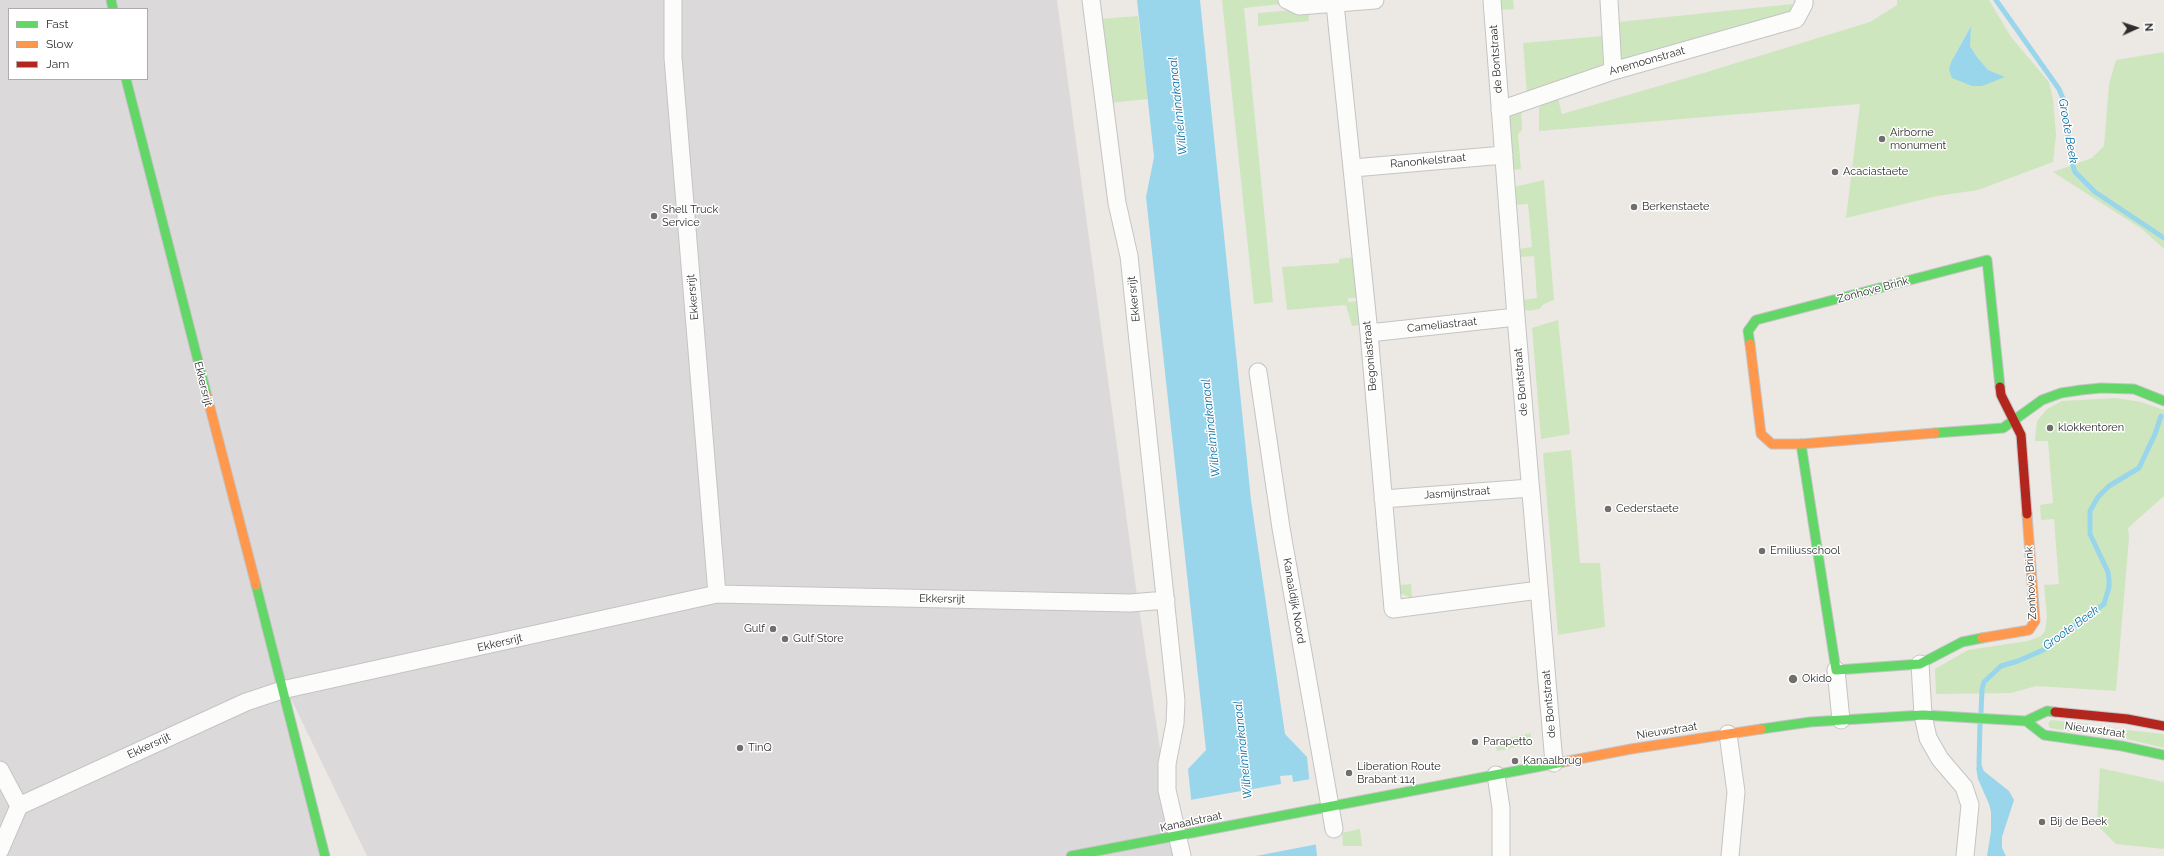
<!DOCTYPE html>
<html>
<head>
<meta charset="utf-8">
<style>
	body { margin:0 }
	#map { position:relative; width:2164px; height:856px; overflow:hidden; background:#ece8e4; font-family:Raleway,sans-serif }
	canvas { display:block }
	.legend { position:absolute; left:8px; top:8px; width:140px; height:72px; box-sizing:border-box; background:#fff; border:1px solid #ababab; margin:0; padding:5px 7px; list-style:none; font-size:12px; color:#2e2e2e }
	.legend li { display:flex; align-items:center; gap:8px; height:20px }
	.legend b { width:20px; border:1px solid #ababab }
	.north { position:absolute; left:2116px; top:8px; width:40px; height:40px; -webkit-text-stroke:3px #fff; paint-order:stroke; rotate:87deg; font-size:11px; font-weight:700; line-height:16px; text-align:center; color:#2e2e2e }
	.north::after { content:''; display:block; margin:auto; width:14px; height:18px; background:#2e2e2e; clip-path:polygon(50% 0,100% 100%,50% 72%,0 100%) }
</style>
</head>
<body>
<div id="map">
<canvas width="2164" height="856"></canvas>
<ul class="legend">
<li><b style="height:5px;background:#63d668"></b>Fast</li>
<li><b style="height:5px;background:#ff974d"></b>Slow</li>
<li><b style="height:5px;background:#b3261e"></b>Jam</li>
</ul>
<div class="north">N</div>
</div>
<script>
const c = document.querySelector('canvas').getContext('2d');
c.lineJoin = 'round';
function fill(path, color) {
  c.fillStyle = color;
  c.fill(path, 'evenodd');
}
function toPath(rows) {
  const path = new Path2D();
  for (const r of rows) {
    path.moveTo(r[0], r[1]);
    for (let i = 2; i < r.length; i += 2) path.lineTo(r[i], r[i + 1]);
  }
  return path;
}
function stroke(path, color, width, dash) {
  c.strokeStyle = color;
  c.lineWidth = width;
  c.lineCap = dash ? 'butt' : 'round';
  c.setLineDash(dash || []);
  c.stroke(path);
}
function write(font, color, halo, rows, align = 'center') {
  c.font = font + ' Raleway,sans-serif';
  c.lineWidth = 3;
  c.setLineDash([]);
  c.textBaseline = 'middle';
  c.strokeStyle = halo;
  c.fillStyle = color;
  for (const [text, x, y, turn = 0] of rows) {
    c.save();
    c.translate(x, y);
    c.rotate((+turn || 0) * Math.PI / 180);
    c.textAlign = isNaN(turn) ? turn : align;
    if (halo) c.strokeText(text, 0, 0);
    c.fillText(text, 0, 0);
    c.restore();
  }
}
fill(toPath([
	[0,0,1057,0,1135,581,1176,856,367,856,282,680,326,856,0,856],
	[9,9,147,9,147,79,9,79]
]), '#dcd9db');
fill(toPath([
	[1222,0,1287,0,1290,3,1244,8,1273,302,1254,304],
	[1498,0,1513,0,1514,9,1499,10],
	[1897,0,1989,0,2011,37,2049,82,2053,99,2056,135,2053,162,1978,190,1937,196,1846,218,1860,104,1539,131,1539,107,1558,99,1562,114,1707,72,1870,22,1897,5],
	[1970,27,1970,46,1977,57,1988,70,2004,77,1951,62],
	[1792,4,1792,15,1621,59,1619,22],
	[1308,9,1309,21,1258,26,1258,13],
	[1138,16,1148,99,1109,103,1100,19],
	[1603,36,1606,58,1604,69,1527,94,1523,43],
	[2164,52,2164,249,2142,229,2053,172,2092,158,2104,146,2109,84,2116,60],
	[1521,109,1522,130,1518,134,1521,169,1512,170,1506,124,1510,116],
	[1544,180,1554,300,1544,304,1539,309,1528,311,1524,309,1523,300,1537,298,1534,256,1519,257,1519,249,1532,247,1528,204,1515,205,1514,187],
	[1354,257,1358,298,1348,298,1348,302,1358,301,1361,325,1352,326,1346,305,1287,310,1282,267,1339,263,1339,259],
	[1558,320,1570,434,1541,439,1532,328],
	[2116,398,2141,402,2164,410,2164,496,2128,528,2129,538,2116,691,2036,686,2011,693,1936,694,1935,669,1968,650,2028,641,2041,636,2045,631,2047,617,2044,585,2059,584,2054,519,2041,520,2040,505,2053,503,2048,441,2035,441,2037,421,2047,409,2062,401],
	[1571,450,1580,563,1600,563,1605,627,1558,635,1543,453],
	[1399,573,1401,585,1411,584,1412,598,1399,593,1395,574],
	[2051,720,2088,724,2088,734,2050,728,2048,724],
	[2107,728,2164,734,2164,748,2106,734],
	[1531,733,1531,737,1527,738,1528,745,1497,751,1495,741],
	[2100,768,2164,782,2164,849,2116,844,2097,825],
	[1360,829,1362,846,1343,846,1342,833]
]), '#cee6be');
fill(toPath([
	[1137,0,1200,0,1251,500,1285,734,1307,757,1317,856,1197,856,1188,769,1206,750,1146,197,1154,157],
	[1971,26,1970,46,1977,57,1988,70,2005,77,1982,86,1972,86,1952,78,1949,70,1951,62],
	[1976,767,1980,768,2009,791,2014,800,2002,837,2002,848,2006,856,1987,856,1991,831,1991,812,1989,804,1978,779]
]), '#99d6ec');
fill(toPath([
	[1292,775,1293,782,1311,779,1318,844,1256,856,1195,856,1190,800,1281,784,1280,776]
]), '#ece8e4');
stroke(toPath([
	[1996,0,2059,89,2064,101,2070,156,2075,172,2095,192,2164,238],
	[1981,713,1982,689,1984,682,2001,666,2018,661,2043,650,2104,604,2109,587,2109,580,2108,572,2090,534,2090,511,2098,497,2109,486,2139,468,2155,434,2161,416],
	[1980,723,1979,765,1982,774]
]), '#99d6ec', 5);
const street = toPath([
	[673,0,673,58,717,594],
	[1091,0,1117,203,1129,256,1176,701,1175,723,1167,764,1167,790,1182,856],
	[1287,0,1299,6,1375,0],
	[1492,0,1516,317,1554,763],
	[1609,0,1613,71],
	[1335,4,1369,333,1393,609,1539,590],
	[1500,110,1613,71,1796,19,1804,4,1804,0],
	[1353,168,1504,155],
	[1369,333,1516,317],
	[1258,372,1281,528,1334,829],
	[1383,499,1530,488],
	[1920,664,1923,715,1928,738,1940,759,1964,787,1970,805,1965,856],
	[1836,670,1841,720],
	[1728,734,1736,792,1730,856],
	[0,770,19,806],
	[1496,775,1501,808,1501,856],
	[0,850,19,806,246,702,282,690,717,594,1130,603,1166,600]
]);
const fast = toPath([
	[111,0,113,9],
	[126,79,207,396],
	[1750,344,1748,331,1756,320,1987,260,2000,387],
	[1935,433,2003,428,2042,400,2061,393,2081,390,2101,388,2134,389,2164,401],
	[1801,444,1836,670,1920,664,1962,642,1982,638],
	[256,585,325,856],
	[2026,721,2044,735,2122,746,2164,755],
	[1761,729,1810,722,1923,715,2026,721,2047,711,2055,712],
	[1071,856,1563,762]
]);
const slow = toPath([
	[1750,344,1761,434,1772,444,1801,444,1935,433],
	[207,396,256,585],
	[1982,638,2029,630,2035,621,2027,514],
	[1563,762,1631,749,1761,729]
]);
const jam = toPath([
	[2000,387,2001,395,2021,435,2027,514],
	[2055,712,2127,719,2164,726]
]);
stroke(street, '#c5c4c5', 19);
stroke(fast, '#c5c4c5', 11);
stroke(slow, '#c5c4c5', 11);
stroke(jam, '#c5c4c5', 11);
stroke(street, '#fcfcfb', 17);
stroke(fast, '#63d668', 9);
stroke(slow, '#ff974d', 9);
stroke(jam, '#b3261e', 9);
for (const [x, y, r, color] of [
	[1882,139,4,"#706f6e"],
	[1835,172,4,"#706f6e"],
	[1634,207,4,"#706f6e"],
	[654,216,4,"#706f6e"],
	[2050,428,4,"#706f6e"],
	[1608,509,4,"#706f6e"],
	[1762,551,4,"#706f6e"],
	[773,629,4,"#706f6e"],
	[785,639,4,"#706f6e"],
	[1793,679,5,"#706f6e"],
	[1475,742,4,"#706f6e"],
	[740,748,4,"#706f6e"],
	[1515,761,4,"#706f6e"],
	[1349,773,4,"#706f6e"],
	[2042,822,4,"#706f6e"]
]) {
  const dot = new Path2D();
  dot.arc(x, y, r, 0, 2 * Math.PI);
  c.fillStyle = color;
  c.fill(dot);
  stroke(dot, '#fff', 1.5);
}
write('11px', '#2e2e2e', '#fff', [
	["de Bontstraat",1496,59,-94],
	["Anemoonstraat",1647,61,-16],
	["Ranonkelstraat",1428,161,-5],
	["Zonhove Brink",1873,290,-15],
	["Ekkersrijt",693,297,-95],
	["Ekkersrijt",1134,299,-96],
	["Cameliastraat",1442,325,-6],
	["Begoniastraat",1370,356,-95],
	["de Bontstraat",1521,382,-95],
	["Ekkersrijt",203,384,76],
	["Jasmijnstraat",1457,493,-4],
	["Zonhove Brink",2031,583,-93],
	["Ekkersrijt",942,599,1],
	["Kanaaldijk Noord",1294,601,80],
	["Ekkersrijt",500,643,-13],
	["de Bontstraat",1549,704,-95],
	["Nieuwstraat",2095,730,8],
	["Nieuwstraat",1667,731,-9],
	["Ekkersrijt",149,746,-25],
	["Kanaalstraat",1191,822,-12]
]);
write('11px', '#2e2e2e', '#fff', [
	["Airborne",1890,133],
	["monument",1890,146],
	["Acaciastaete",1843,172],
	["Berkenstaete",1642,207],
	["Shell Truck",662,210],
	["Service",662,223],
	["klokkentoren",2058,428],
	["Cederstaete",1616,509],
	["Emiliusschool",1770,551],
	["Gulf",765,629,"right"],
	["Gulf Store",793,639],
	["Okido",1802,679],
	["Parapetto",1483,742],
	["TinQ",748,748],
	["Kanaalbrug",1523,761],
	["Liberation Route",1357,767],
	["Brabant 114",1357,780],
	["Bij de Beek",2050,822]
], 'left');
write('italic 12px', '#0d6fa3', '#fff', [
	["Wilhelminakanaal",1178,106,-96],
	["Groote Beek",2068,131,80],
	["Wilhelminakanaal",1211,428,-96],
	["Groote Beek",2071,628,-36],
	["Wilhelminakanaal",1243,750,-96]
]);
</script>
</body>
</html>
